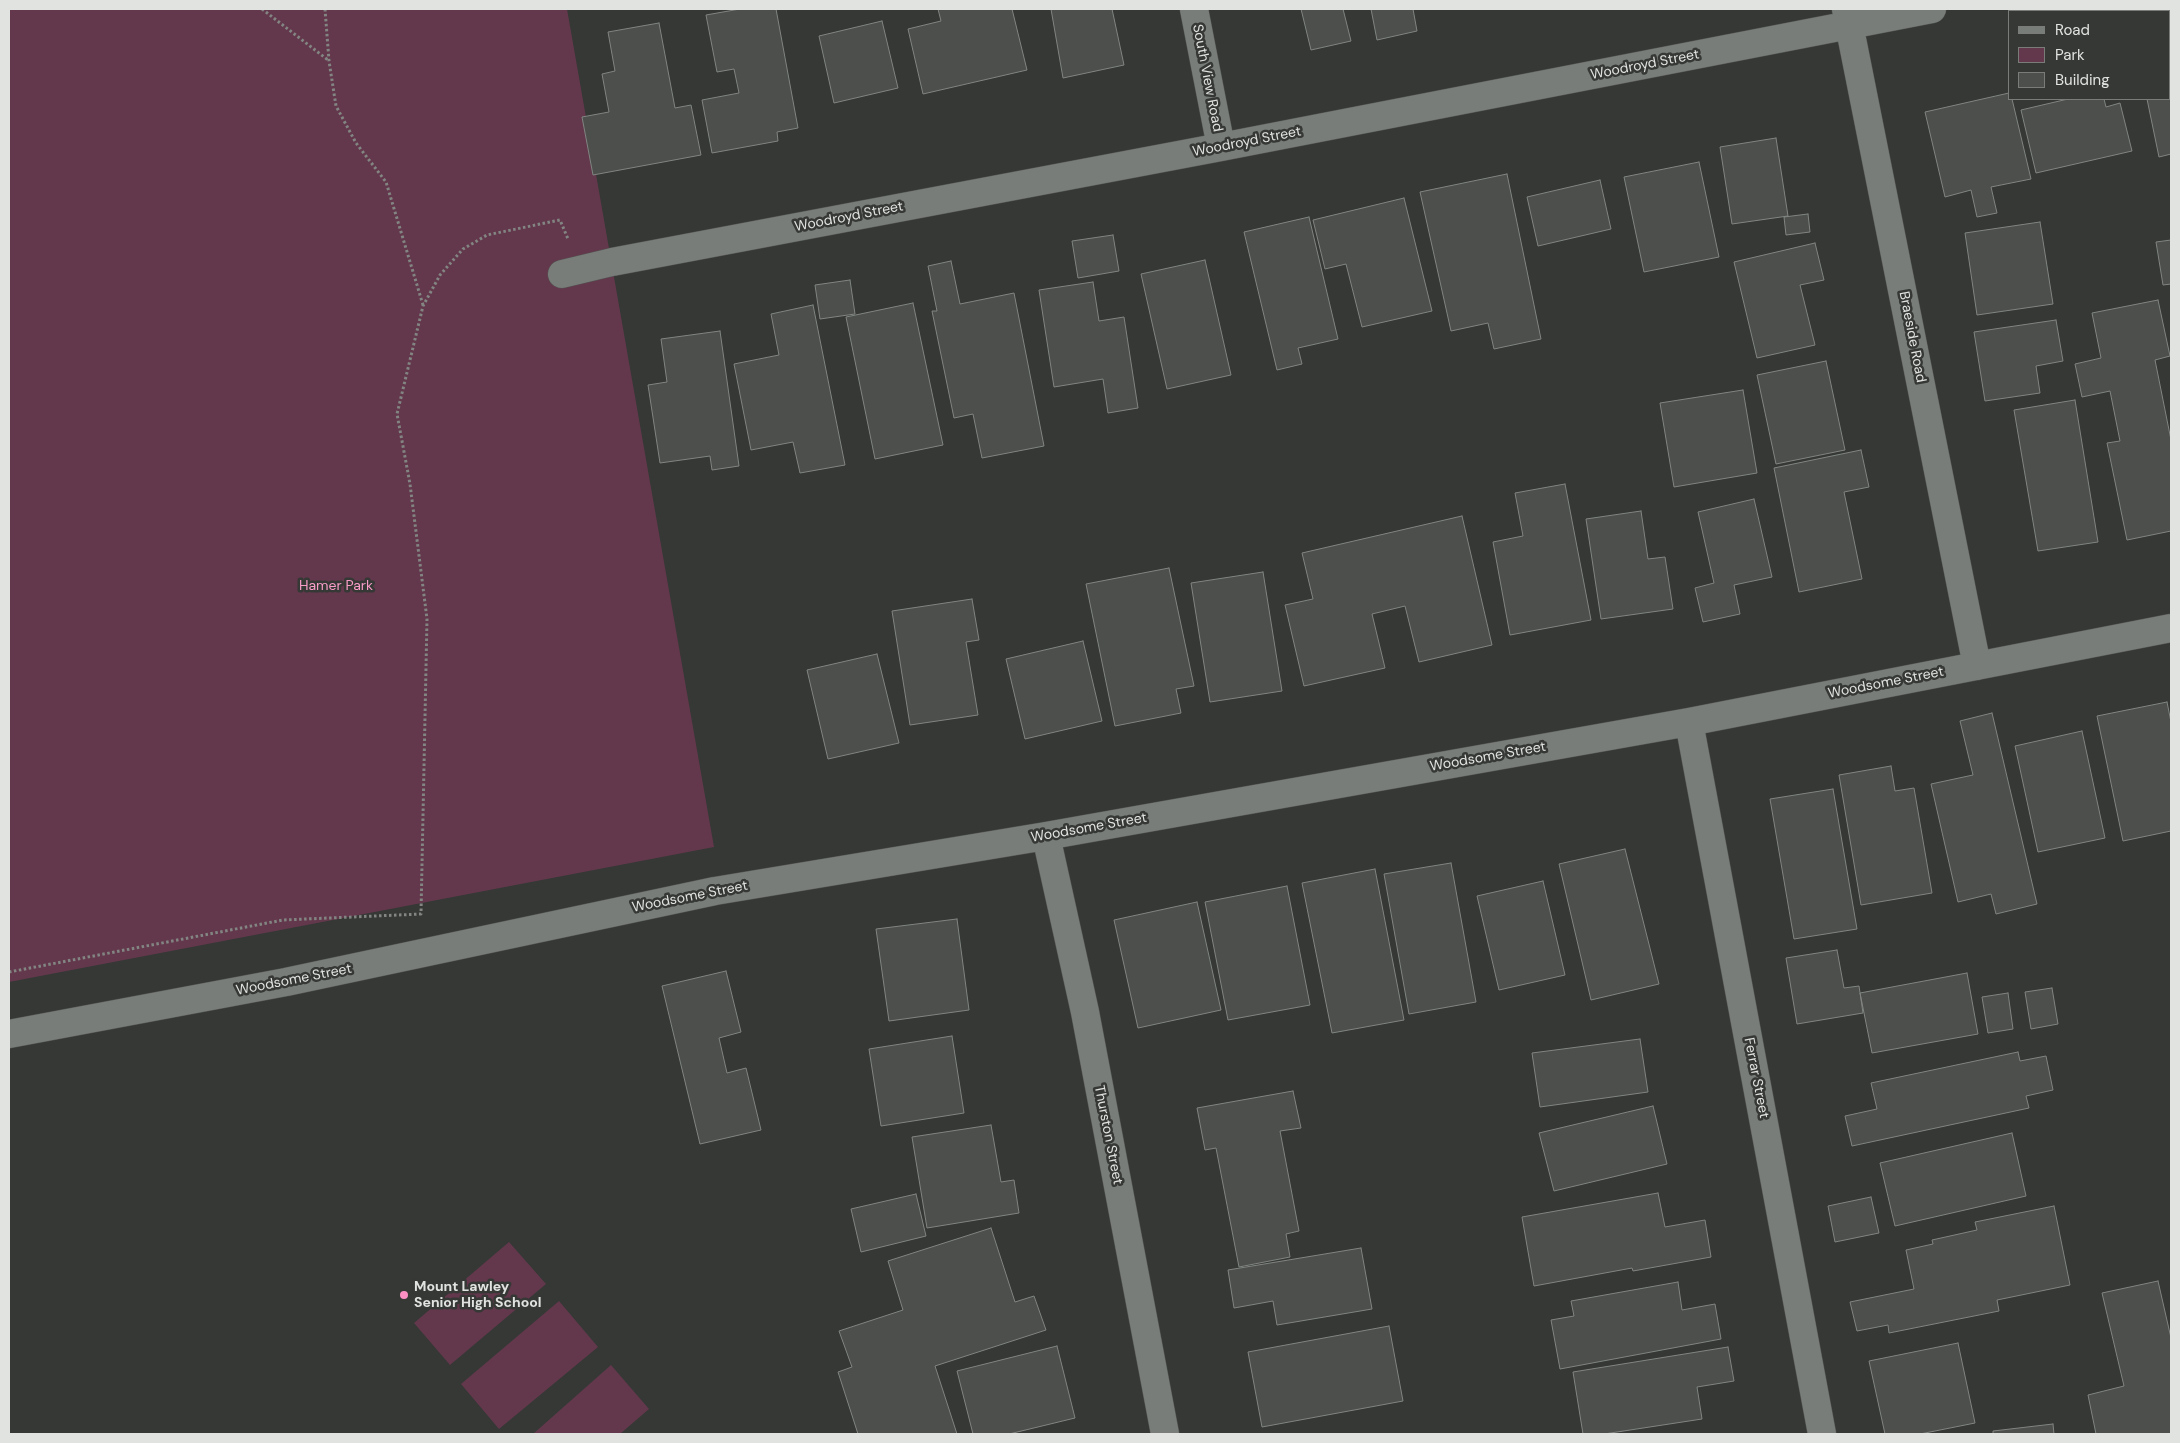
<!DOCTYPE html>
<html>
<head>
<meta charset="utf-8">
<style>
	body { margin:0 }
	#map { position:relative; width:2180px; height:1443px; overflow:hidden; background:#353835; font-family:"DM Sans",sans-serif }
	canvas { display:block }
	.frame { position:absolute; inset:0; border:10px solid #e1e3e1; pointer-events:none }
	.legend { position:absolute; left:2008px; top:10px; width:162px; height:90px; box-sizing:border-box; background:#353835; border:1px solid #7a7c7a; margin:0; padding:6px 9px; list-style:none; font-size:15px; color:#e1e3e1 }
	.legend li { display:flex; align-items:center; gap:10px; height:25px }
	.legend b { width:25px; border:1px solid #7a7c7a }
</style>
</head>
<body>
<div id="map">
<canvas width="2180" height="1443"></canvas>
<div class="frame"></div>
<ul class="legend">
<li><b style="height:6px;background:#797d79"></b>Road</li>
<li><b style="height:14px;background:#63384c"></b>Park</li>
<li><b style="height:14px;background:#4c4f4b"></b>Building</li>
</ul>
</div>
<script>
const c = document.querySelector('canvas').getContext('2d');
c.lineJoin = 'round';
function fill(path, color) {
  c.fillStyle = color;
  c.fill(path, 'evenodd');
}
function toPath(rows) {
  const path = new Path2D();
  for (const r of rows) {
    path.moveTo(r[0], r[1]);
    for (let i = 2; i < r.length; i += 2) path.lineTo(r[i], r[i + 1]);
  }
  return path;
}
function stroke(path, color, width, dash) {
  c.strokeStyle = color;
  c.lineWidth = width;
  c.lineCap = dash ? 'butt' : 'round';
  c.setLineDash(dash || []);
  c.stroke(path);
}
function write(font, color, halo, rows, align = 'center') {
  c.font = font + ' "DM Sans",sans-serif';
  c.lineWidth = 5;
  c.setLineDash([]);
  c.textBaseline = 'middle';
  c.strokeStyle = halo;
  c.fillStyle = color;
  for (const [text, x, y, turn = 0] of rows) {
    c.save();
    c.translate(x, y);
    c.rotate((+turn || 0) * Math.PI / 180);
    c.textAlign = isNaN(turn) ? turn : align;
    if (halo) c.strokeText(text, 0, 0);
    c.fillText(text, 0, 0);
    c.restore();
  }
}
fill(toPath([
	[9,9,567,9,714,847,9,982],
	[509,1242,546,1284,450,1365,414,1323],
	[559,1301,598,1347,499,1429,461,1384],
	[611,1365,649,1409,620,1434,533,1434]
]), '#63384c');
const building = toPath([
	[740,9,776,9,798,128,777,132,778,141,712,153,702,100,739,93,734,69,717,72,706,15,740,9],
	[938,9,1012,9,1027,70,923,94,908,29,941,21,938,9],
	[1051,9,1112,9,1124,65,1063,78,1051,9],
	[1301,9,1343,9,1351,41,1311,50,1301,9],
	[1371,9,1413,9,1417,31,1377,40,1371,9],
	[882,21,898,88,834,103,819,36,882,21],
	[659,23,675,108,691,105,701,155,593,175,582,117,609,112,602,74,615,71,608,32,659,23],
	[2169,88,2171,88,2171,154,2159,157,2147,99,2169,99,2169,88],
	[2009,93,2009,99,2012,99,2031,179,1991,187,1997,213,1977,217,1971,190,1945,197,1925,112,2009,93],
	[2068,99,2104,99,2106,107,2120,103,2132,151,2036,173,2021,110,2068,99],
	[1776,138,1788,216,1732,224,1720,147,1776,138],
	[1699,162,1719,257,1644,272,1624,177,1699,162],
	[1507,174,1541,339,1494,349,1488,323,1451,331,1420,192,1507,174],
	[1600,180,1611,229,1538,246,1527,197,1600,180],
	[1404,198,1432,311,1362,327,1346,264,1325,269,1313,220,1404,198],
	[1808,214,1810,232,1786,235,1784,217,1808,214],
	[1309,217,1338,339,1298,348,1302,364,1277,370,1244,232,1309,217],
	[2040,222,2053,304,1977,315,1965,233,2040,222],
	[1113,235,1119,271,1078,278,1072,241,1113,235],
	[2171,240,2171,284,2163,285,2156,242,2171,240],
	[1815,243,1824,280,1800,285,1815,345,1757,358,1734,262,1815,243],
	[1205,260,1231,375,1167,389,1141,274,1205,260],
	[951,261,960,304,1014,293,1044,446,982,458,973,414,954,418,932,311,937,311,928,266,951,261],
	[850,280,855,314,820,319,815,285,850,280],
	[1093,282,1099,321,1124,317,1138,408,1108,413,1103,379,1054,387,1039,290,1093,282],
	[2158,300,2170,356,2155,360,2171,440,2171,531,2127,540,2107,443,2120,441,2110,391,2082,397,2075,364,2101,358,2092,313,2158,300],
	[913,303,943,445,875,459,846,317,913,303],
	[813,305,845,465,800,473,793,442,751,450,734,364,779,355,771,314,813,305],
	[2056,320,2063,361,2036,366,2040,393,1985,401,1974,332,2056,320],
	[720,331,739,466,712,470,710,456,660,463,648,385,667,382,661,339,720,331],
	[1826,361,1845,450,1776,464,1757,375,1826,361],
	[1743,390,1757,473,1674,487,1660,403,1743,390],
	[2075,400,2098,542,2038,551,2014,410,2075,400],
	[1861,450,1869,487,1844,492,1862,579,1799,592,1774,468,1861,450],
	[1565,484,1591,620,1510,635,1493,542,1523,536,1515,493,1565,484],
	[1754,499,1772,577,1734,585,1740,614,1703,622,1695,588,1714,583,1698,512,1754,499],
	[1641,511,1648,559,1665,557,1673,609,1601,619,1586,519,1641,511],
	[1462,516,1492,645,1419,662,1405,606,1372,614,1385,668,1304,686,1285,605,1313,599,1302,553,1462,516],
	[1169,568,1194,686,1176,689,1181,713,1115,726,1086,584,1169,568],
	[1263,572,1282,691,1210,702,1191,583,1263,572],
	[972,599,979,640,966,642,978,715,910,725,892,611,972,599],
	[1083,641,1102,721,1025,739,1006,659,1083,641],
	[877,654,899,743,828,759,807,670,877,654],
	[2167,702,2171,722,2171,831,2123,841,2097,716,2167,702],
	[1992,713,2037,904,1996,914,1991,894,1958,902,1931,784,1973,775,1960,721,1992,713],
	[2082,731,2105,838,2038,852,2015,746,2082,731],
	[1891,766,1895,791,1914,788,1932,893,1861,905,1839,775,1891,766],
	[1833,789,1857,929,1794,939,1770,799,1833,789],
	[1625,849,1659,984,1591,1000,1559,864,1625,849],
	[1451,863,1476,1002,1409,1014,1384,874,1451,863],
	[1375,869,1404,1020,1332,1033,1302,883,1375,869],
	[1543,881,1565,975,1499,990,1477,896,1543,881],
	[1287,886,1310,1005,1228,1020,1205,902,1287,886],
	[1197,902,1221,1010,1138,1028,1114,920,1197,902],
	[957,919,969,1010,889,1021,876,929,957,919],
	[1837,950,1844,988,1859,986,1863,1013,1797,1024,1786,958,1837,950],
	[726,971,741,1032,719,1038,727,1073,746,1068,761,1130,700,1144,662,986,726,971],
	[1967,973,1978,1034,1872,1053,1860,993,1967,973],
	[2052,988,2058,1024,2031,1029,2025,992,2052,988],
	[2008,993,2013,1029,1988,1033,1982,997,2008,993],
	[952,1036,964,1113,881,1126,869,1049,952,1036],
	[1640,1039,1648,1092,1540,1107,1532,1053,1640,1039],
	[2018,1052,2020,1061,2046,1056,2053,1090,2026,1096,2029,1108,1852,1146,1845,1116,1877,1109,1871,1083,2018,1052],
	[1293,1091,1301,1128,1280,1131,1299,1231,1286,1234,1290,1257,1239,1267,1216,1148,1205,1150,1197,1108,1293,1091],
	[1653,1106,1667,1164,1554,1191,1539,1133,1653,1106],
	[991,1125,1001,1182,1014,1180,1019,1213,927,1228,912,1137,991,1125],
	[2012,1133,2026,1196,1895,1226,1880,1163,2012,1133],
	[1658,1193,1665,1227,1705,1220,1711,1257,1633,1271,1632,1268,1534,1286,1522,1217,1658,1193],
	[916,1194,926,1236,861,1252,851,1209,916,1194],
	[1871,1197,1879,1233,1835,1242,1828,1206,1871,1197],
	[2054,1206,2070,1285,1997,1300,1999,1311,1889,1333,1888,1325,1857,1331,1850,1302,1914,1289,1906,1250,1933,1244,1932,1240,1977,1230,1975,1222,2054,1206],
	[991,1228,1015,1302,1034,1296,1046,1330,935,1366,957,1434,858,1434,838,1372,852,1367,839,1331,903,1310,888,1261,991,1228],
	[1361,1248,1372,1309,1277,1325,1273,1301,1234,1308,1228,1270,1361,1248],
	[2158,1281,2171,1338,2171,1434,2096,1434,2088,1395,2124,1386,2102,1293,2158,1281],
	[1678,1282,1682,1310,1715,1304,1721,1339,1560,1369,1551,1320,1574,1316,1571,1301,1678,1282],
	[1389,1326,1403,1401,1262,1427,1248,1352,1389,1326],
	[1958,1343,1975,1423,1920,1434,1885,1434,1869,1361,1958,1343],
	[1057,1346,1075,1418,1009,1434,973,1434,957,1371,1057,1346],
	[1728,1347,1734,1381,1697,1387,1702,1419,1604,1434,1583,1434,1573,1372,1728,1347],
	[2053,1424,2054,1434,1993,1434,1993,1431,2053,1424]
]);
fill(building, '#4c4f4b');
stroke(building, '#818581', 1);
const minor = toPath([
	[1194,9,1221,147],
	[1846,9,1977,666],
	[562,274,612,262,1221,147,1932,9],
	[1689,722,1822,1434],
	[1046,836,1085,1012,1165,1434],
	[9,1034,286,982,715,891,1046,836,1689,722,2171,628]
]);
stroke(minor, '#545653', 29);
stroke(toPath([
	[262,9,328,60],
	[325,9,329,61,336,106,356,143,386,182,423,305],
	[9,972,283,920,421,914,427,619,410,484,397,414,423,306,440,275,463,249,487,235,560,220,568,239]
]), '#828582', 3, [2.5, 2.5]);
stroke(minor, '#797d79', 28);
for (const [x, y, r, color] of [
	[404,1295,5,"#fb8fc3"]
]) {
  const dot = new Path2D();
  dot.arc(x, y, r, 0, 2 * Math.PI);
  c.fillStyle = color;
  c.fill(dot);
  stroke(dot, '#353835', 2);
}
write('14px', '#e1e3e1', '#353835', [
	["Woodroyd Street",1645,65,-11],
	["South View Road",1207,78,79],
	["Woodroyd Street",1247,142,-11],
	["Woodroyd Street",849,217,-11],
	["Braeside Road",1912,337,79],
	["Woodsome Street",1886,683,-11],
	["Woodsome Street",1488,757,-10],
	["Woodsome Street",1089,828,-10],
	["Woodsome Street",690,897,-11],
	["Woodsome Street",294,980,-11],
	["Ferrar Street",1756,1078,79],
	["Thurston Street",1108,1135,79]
]);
write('14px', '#f99dc8', '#353835', [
	["Hamer Park",336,586]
]);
write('bold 14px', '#e1e3e1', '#353835', [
	["Mount Lawley",414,1287],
	["Senior High School",414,1303]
], 'left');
</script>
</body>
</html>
